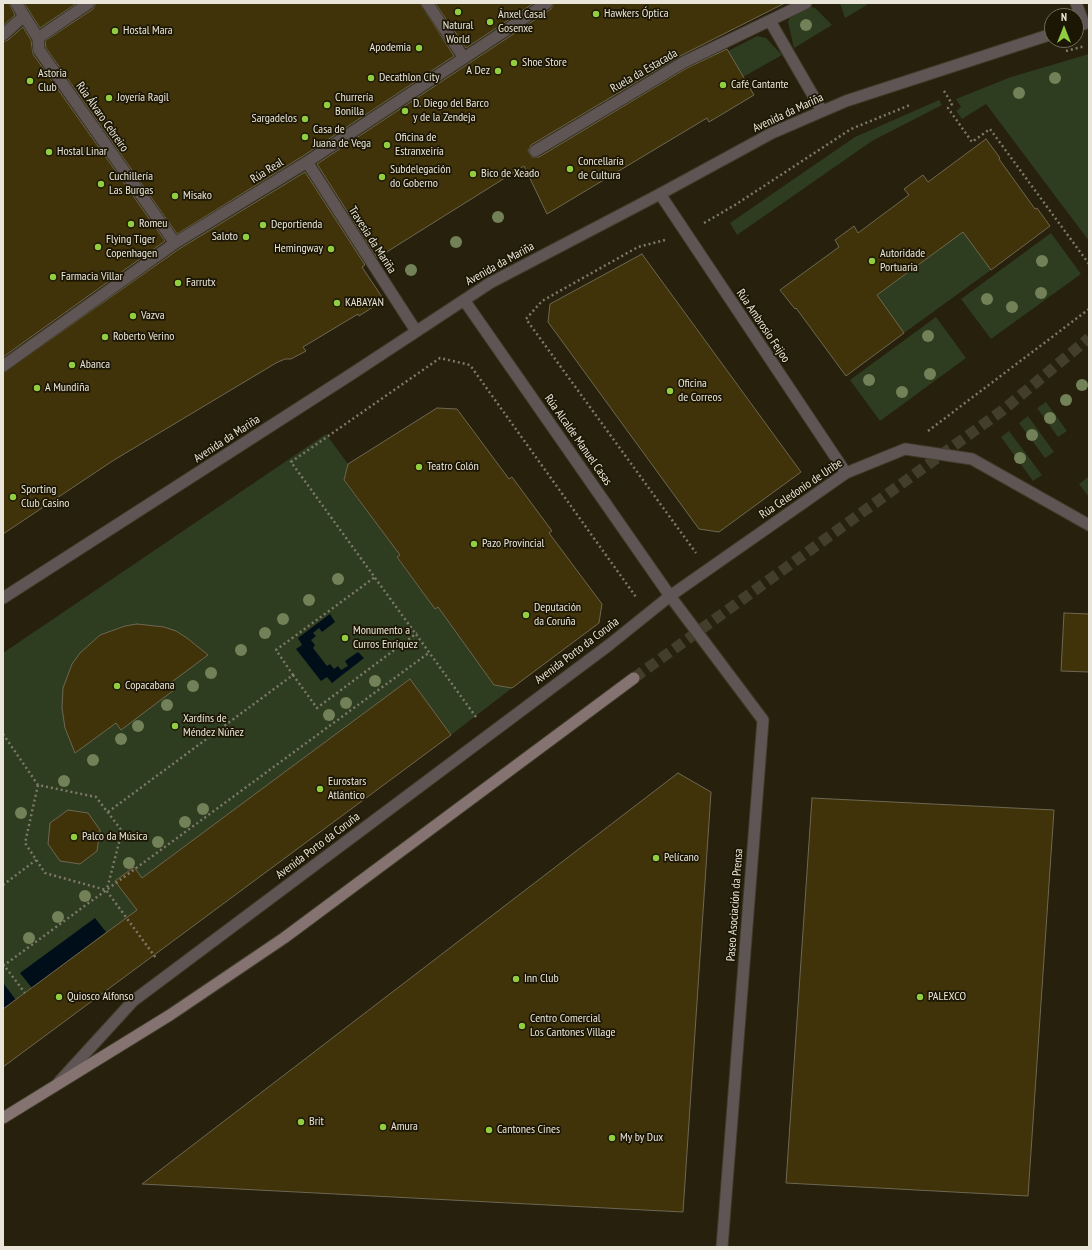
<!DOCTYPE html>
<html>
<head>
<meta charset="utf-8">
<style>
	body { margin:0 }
	#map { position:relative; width:1092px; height:1250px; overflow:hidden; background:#26200c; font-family:"PT Sans Narrow",sans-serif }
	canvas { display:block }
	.frame { position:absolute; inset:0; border:4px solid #e9e5d9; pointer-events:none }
	.north { position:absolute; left:1044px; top:8px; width:40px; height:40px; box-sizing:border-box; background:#1c1604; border:1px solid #6e6959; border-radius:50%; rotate:0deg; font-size:11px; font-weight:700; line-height:16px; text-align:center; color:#e9e5d9 }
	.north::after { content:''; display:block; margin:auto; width:14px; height:18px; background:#91cd40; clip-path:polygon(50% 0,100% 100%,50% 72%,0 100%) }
</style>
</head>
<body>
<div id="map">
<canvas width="1092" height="1250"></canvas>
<div class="frame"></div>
<div class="north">N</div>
</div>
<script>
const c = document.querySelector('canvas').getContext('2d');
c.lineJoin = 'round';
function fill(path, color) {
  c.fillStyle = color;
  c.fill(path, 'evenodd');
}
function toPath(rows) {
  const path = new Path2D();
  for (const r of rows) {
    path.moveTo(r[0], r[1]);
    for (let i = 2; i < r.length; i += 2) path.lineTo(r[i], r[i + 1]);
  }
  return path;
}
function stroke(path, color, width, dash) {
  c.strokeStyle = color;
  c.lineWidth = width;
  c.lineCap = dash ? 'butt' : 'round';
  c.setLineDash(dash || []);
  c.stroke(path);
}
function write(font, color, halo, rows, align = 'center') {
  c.font = font + ' "PT Sans Narrow",sans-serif';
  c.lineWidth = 3.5;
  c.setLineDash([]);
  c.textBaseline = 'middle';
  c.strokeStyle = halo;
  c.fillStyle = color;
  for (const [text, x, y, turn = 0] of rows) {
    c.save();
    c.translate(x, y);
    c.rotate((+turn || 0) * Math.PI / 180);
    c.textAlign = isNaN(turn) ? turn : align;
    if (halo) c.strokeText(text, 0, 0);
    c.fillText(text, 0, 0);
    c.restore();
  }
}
fill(toPath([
	[840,3,870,3,845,18],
	[808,6,815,8,832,25,794,48,788,22,790,17],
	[757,36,766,38,782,55,743,77,728,51],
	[1089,54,1089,241,986,104,962,119,956,111,961,107,956,99,1011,77],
	[939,100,942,105,872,141,737,235,730,223,855,137],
	[965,230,991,270,904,333,875,297],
	[1051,233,1081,274,991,339,961,299],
	[936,317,966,358,880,421,850,380],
	[1046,402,1067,431,1058,437,1037,408],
	[1028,416,1054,452,1045,458,1019,423],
	[1009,431,1042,475,1033,481,1001,437],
	[326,434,348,464,344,481,400,555,397,558,435,609,438,607,494,685,512,688,451,735,410,679,141,879,182,934,113,928,3,1009,3,653],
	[1088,477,1089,479,1089,497,1079,484]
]), '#2e3c20');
fill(toPath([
	[330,614,335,622,322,632,319,628,313,633,316,636,311,640,315,645,313,648,327,666,330,664,334,669,338,666,341,670,348,666,345,661,358,652,364,658,332,683,327,677,321,681,296,649,302,645,298,638],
	[95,918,106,932,32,988,20,973],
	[4,984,16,1000,3,1009,3,985]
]), '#000e1a');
const building = toPath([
	[3,3,9,3,15,15,3,26,3,3],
	[24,3,77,3,40,28,24,3],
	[96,3,420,3,454,56,303,156,177,234,46,48,45,41,93,9,96,3],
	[435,3,534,3,466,48,435,3],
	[554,3,785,3,680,56,531,145,528,151,532,157,539,157,687,68,727,49,754,95,709,122,707,118,547,214,524,166,377,258,317,164,551,9,554,3],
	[23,27,31,40,33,54,165,241,3,357,3,42,8,40,23,27],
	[986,139,1000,158,999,159,1035,209,1037,208,1050,226,991,270,963,232,877,295,904,333,846,376,796,308,795,309,780,290,839,247,835,240,854,226,858,233,909,195,904,189,923,175,928,182,986,139],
	[305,172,365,265,362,267,384,300,359,316,358,314,303,347,306,351,291,359,285,359,276,363,114,460,3,534,3,373,179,249,305,172],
	[642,254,801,472,719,532,699,529,548,322,550,304,642,254],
	[437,408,457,409,509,479,512,477,552,531,549,533,602,604,599,623,512,688,494,685,438,607,435,609,397,557,400,555,344,480,348,464,437,408],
	[1064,613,1089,614,1089,672,1061,671,1064,613],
	[137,624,164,627,176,631,187,638,208,655,169,684,174,690,121,730,116,723,75,753,65,728,62,708,63,688,72,664,80,653,100,635,125,626,137,624],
	[410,679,451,735,3,1067,3,1009,137,910,115,881,134,867,142,878,410,679],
	[678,773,711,792,683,1212,142,1184,678,773],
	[812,798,1054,810,1028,1196,786,1183,812,798],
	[68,810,88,813,100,830,97,851,80,864,60,861,48,844,50,823,68,810]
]);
fill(building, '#40330a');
stroke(building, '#6e6752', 1);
stroke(toPath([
	[634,678,1003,410,1089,338]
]), '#433e2b', 11, [11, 5.5]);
const service = toPath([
	[846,473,905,449,972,459,1089,525]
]);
const pedestrian = toPath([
	[16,3,38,38,39,50,175,243],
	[427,3,464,58],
	[1076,3,1084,24],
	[770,21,822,111],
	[3,35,24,16],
	[38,38,89,3],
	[535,151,684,62,806,3],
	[307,162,416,331],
	[660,194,772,133,846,101,1052,34],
	[3,366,175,243,307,162,547,3],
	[670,596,763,720,722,1247]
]);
const minor = toPath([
	[464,300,670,596],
	[3,598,350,375,490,283,660,194,846,473,670,596,609,645,133,1001,59,1082]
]);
const secondary = toPath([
	[3,1118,170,1015,284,938,634,678]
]);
stroke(service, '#413c29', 13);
stroke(pedestrian, '#413c29', 13);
stroke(minor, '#413c29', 13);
stroke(secondary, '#413c29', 13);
stroke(toPath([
	[1066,51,1085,46],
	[944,91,952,104,948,108,972,142,990,129,1089,264],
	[704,223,735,205,851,129,910,105],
	[665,240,638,247,542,301,526,319,696,553],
	[928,431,1089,309],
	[293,675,317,708,417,633],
	[476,717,291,462,440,358,470,365,636,597],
	[3,734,38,785,96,797,122,831,107,889],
	[38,785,25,843,45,873,106,890,156,958],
	[108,812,293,675,276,650,375,577],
	[3,885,36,860],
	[3,964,25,993],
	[3,966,430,652]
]), '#7e7968', 2.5, [2, 3]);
stroke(service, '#605555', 11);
stroke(pedestrian, '#605555', 11);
stroke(minor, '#605555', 11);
stroke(secondary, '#857372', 11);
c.fillStyle = '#728157';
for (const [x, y] of [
	[806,25],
	[1055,78],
	[1019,93],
	[498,217],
	[456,242],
	[1042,261],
	[411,270],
	[1041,293],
	[987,299],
	[1012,307],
	[928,336],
	[930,374],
	[869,380],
	[1082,385],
	[902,392],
	[1066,400],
	[1050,418],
	[1032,435],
	[1020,458],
	[338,579],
	[309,600],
	[283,619],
	[265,633],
	[241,650],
	[211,673],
	[375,681],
	[193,686],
	[346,703],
	[167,705],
	[329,715],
	[138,726],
	[121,739],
	[93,760],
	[64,781],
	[203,809],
	[21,813],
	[185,822],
	[158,842],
	[129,863],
	[85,896],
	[58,917],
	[29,938]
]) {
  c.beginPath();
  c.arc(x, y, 6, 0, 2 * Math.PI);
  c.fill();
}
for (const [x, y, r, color] of [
	[458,12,4,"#91cd40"],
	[596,14,4,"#91cd40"],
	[490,22,4,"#91cd40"],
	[115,31,4,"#91cd40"],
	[419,48,4,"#91cd40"],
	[514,63,4,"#91cd40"],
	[498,71,4,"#91cd40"],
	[371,78,4,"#91cd40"],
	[30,81,4,"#91cd40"],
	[723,85,4,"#91cd40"],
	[109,98,4,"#91cd40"],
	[327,105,4,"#91cd40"],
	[405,111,4,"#91cd40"],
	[305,119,4,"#91cd40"],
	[305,137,4,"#91cd40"],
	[387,145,4,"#91cd40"],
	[49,152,4,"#91cd40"],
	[570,169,4,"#91cd40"],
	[473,174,4,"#91cd40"],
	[382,177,4,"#91cd40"],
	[101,184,4,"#91cd40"],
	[175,196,4,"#91cd40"],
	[131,224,4,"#91cd40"],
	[263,225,4,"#91cd40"],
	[246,237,4,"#91cd40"],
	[98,247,4,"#91cd40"],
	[331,249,4,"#91cd40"],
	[872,261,4,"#91cd40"],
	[53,277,4,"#91cd40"],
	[178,283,4,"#91cd40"],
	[337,303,4,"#91cd40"],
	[133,316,4,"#91cd40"],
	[105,337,4,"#91cd40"],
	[72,365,4,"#91cd40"],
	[37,388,4,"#91cd40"],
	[670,391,4,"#91cd40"],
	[419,467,4,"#91cd40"],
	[13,497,4,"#91cd40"],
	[474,544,4,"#91cd40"],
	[526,615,4,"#91cd40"],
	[345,638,4,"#91cd40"],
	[117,686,4,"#91cd40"],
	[175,726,4,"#91cd40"],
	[320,789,4,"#91cd40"],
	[74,837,4,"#91cd40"],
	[656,858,4,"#91cd40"],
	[516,979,4,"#91cd40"],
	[59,997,4,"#91cd40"],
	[920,997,4,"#91cd40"],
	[522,1026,4,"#91cd40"],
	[301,1122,4,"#91cd40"],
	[383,1127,4,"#91cd40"],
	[489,1130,4,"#91cd40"],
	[612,1138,4,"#91cd40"]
]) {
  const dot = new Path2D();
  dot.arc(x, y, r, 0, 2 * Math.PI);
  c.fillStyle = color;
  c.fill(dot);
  stroke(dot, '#1c1604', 1.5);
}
write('12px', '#e9e5d9', '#1c1604', [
	["Hawkers Óptica",604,14],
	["Ánxel Casal",498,15],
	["Gosenxe",498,29],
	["Natural",458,26,"center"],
	["World",458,40,"center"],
	["Hostal Mara",123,31],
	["Apodemia",411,48,"right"],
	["Shoe Store",522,63],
	["A Dez",490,71,"right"],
	["Astoria",38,74],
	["Club",38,88],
	["Decathlon City",379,78],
	["Café Cantante",731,85],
	["Joyería Ragil",117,98],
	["Churrería",335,98],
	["Bonilla",335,112],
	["D. Diego del Barco",413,104],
	["y de la Zendeja",413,118],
	["Sargadelos",297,119,"right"],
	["Casa de",313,130],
	["Juana de Vega",313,144],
	["Oficina de",395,138],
	["Estranxeiría",395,152],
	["Hostal Linar",57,152],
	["Concellaría",578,162],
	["de Cultura",578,176],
	["Subdelegación",390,170],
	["do Goberno",390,184],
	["Bico de Xeado",481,174],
	["Cuchillería",109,177],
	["Las Burgas",109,191],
	["Misako",183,196],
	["Romeu",139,224],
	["Deportienda",271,225],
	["Saloto",238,237,"right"],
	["Flying Tiger",106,240],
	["Copenhagen",106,254],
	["Hemingway",323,249,"right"],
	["Autoridade",880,254],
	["Portuaria",880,268],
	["Farmacia Villar",61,277],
	["Farrutx",186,283],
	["KABAYAN",345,303],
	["Vazva",141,316],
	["Roberto Verino",113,337],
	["Abanca",80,365],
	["Oficina",678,384],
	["de Correos",678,398],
	["A Mundiña",45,388],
	["Teatro Colón",427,467],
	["Sporting",21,490],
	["Club Casino",21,504],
	["Pazo Provincial",482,544],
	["Deputación",534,608],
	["da Coruña",534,622],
	["Monumento a",353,631],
	["Curros Enríquez",353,645],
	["Copacabana",125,686],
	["Xardíns de",183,719],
	["Méndez Núñez",183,733],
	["Eurostars",328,782],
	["Atlántico",328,796],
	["Palco da Música",82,837],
	["Pelícano",664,858],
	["Inn Club",524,979],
	["Quiosco Alfonso",67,997],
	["PALEXCO",928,997],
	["Centro Comercial",530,1019],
	["Los Cantones Village",530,1033],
	["Brit",309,1122],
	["Amura",391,1127],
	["Cantones Cines",497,1130],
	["My by Dux",620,1138]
], 'left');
write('12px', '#e9e5d9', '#1c1604', [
	["Ruela da Estacada",644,71,-30],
	["Avenida da Mariña",788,113,-25],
	["Rúa Álvaro Cebreiro",102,117,55],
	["Rúa Real",267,171,-32],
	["Travesía da Mariña",372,240,57],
	["Avenida da Mariña",500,264,-29],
	["Rúa Ambrosio Feijoo",763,326,56],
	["Avenida da Mariña",227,439,-33],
	["Rúa Alcalde Manuel Casas",578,440,55],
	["Rúa Celedonio de Uribe",801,489,-34],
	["Avenida Porto da Coruña",577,651,-37],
	["Avenida Porto da Coruña",318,846,-37],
	["Paseo Asociación da Prensa",735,905,-86]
]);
</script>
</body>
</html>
